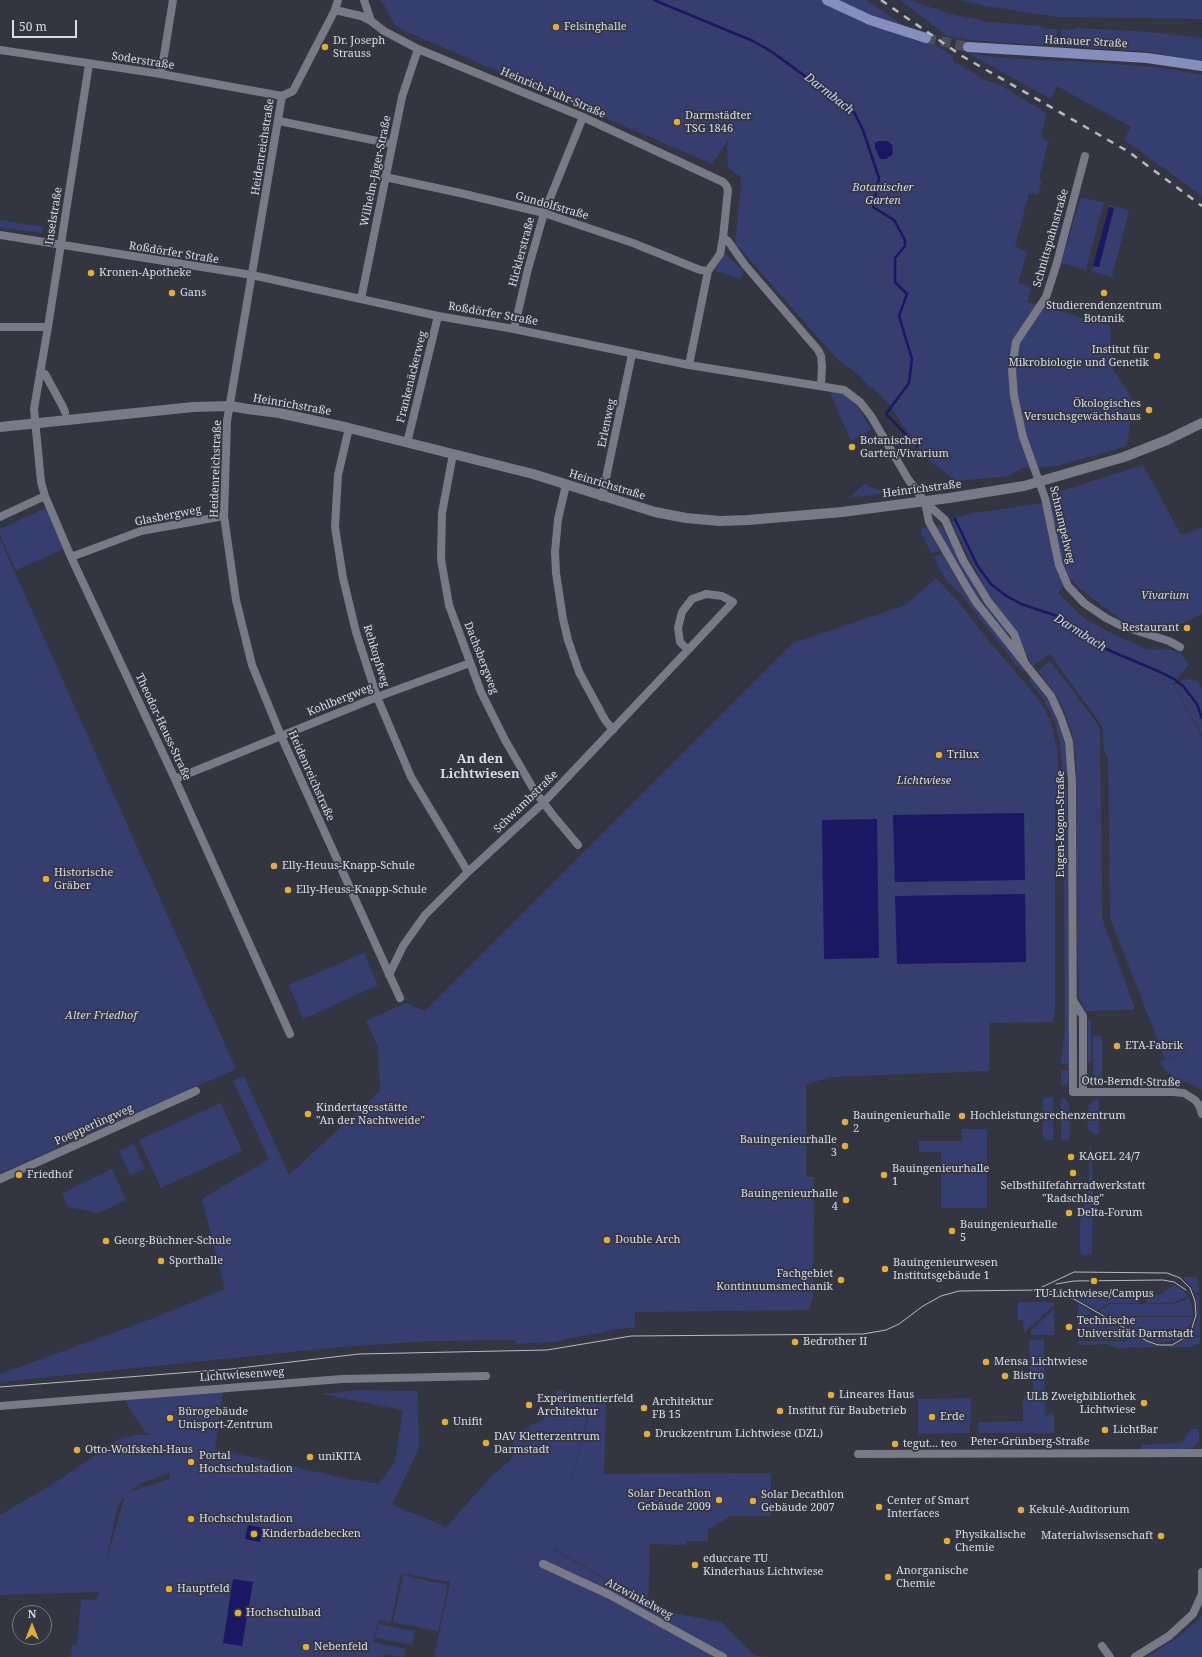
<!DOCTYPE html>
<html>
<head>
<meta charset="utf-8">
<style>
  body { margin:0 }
  #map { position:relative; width:1202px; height:1657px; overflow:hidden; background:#333640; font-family:"Noto Serif",serif }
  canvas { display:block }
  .north { position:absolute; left:12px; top:1605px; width:40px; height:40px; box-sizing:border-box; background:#333640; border:1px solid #767881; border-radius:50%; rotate:0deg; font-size:11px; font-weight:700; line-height:16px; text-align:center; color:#dadce3 }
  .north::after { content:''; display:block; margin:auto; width:14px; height:18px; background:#e1af34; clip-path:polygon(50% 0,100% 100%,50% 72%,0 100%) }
  .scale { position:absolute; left:12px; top:20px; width:65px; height:18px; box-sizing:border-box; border:2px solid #dadce3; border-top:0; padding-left:5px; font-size:12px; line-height:14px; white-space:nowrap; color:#dadce3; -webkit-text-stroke:3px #333640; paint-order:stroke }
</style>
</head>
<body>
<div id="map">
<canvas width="1202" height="1657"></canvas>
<div class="north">N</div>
<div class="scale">50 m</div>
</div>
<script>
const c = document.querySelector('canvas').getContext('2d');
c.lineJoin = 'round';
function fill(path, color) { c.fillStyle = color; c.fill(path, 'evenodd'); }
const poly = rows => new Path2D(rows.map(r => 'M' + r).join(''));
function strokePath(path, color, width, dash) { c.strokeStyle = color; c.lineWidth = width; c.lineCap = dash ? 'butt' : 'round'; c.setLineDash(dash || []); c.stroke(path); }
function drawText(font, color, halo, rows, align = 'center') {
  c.font = font + ' "Noto Serif",serif'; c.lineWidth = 3.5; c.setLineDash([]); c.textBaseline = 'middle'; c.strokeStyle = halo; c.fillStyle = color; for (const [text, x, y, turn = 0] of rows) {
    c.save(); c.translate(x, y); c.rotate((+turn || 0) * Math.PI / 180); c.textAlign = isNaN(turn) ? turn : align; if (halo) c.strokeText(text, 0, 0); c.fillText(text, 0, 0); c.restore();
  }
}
fill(poly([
  [379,0,866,0,918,35,953,56,953,61,989,82,997,83,1046,113,1041,138,1049,142,1047,145,1039,179,1042,180,1038,195,1029,193,1015,246,1027,252,1018,283,1031,287,1027,302,1110,326,1112,368,1133,400,1127,446,1057,466,1022,468,1009,476,956,481,929,460,912,439,889,404,872,387,870,388,859,375,837,359,735,243,741,186,740,176,728,168,727,147,729,139,712,164,396,27,383,3],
  [900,0,909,0,950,14,988,22,1041,26,1046,29,1057,29,1056,46,969,40,947,36],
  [959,0,1202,0,1202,19,1057,17,986,6],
  [1077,28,1150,32,1202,38,1202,61,1142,51,1060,46,1061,29,1072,30],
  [968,53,1001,58,1105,63,1163,68,1202,75,1202,196,1133,146,1124,140,1131,127,1057,86,1051,99],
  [1081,197,1104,203,1086,270,1061,263],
  [1110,205,1129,210,1112,277,1092,272,1093,266,1099,267,1114,208,1109,207],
  [0,220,43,227,42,233,0,227],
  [724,252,744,272,740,278,715,271],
  [829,390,838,392,855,402,871,429,851,441],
  [1143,465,1181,535,1202,528,1202,614,1165,632,1134,624,1122,620,1079,588,1070,578,1058,593,1082,617,1109,632,1147,649,1161,650,1165,649,1181,653,1189,665,1173,684,1202,737,1202,1091,1196,1086,1174,1078,1166,1071,1160,1062,1194,1049,1165,1059,1110,918,1108,757,1104,751,1103,730,1100,723,1050,654,1033,666,1026,653,1019,636,985,588,954,527,953,521,957,517,974,513,1045,503,1051,494],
  [864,484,886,493,849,498],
  [46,508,64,549,16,570,0,535,0,529],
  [941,525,977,592,1009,633,1007,634,975,593,936,526],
  [927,527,940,551,931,553,921,533,921,529],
  [0,539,236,1069,0,1173],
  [942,554,962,589,977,610,1027,671,1025,672,1021,671,961,594,949,583,941,572,934,557],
  [936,578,958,601,988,640,1038,698,1049,718,1053,730,1057,750,1059,784,1055,799,1055,1011,1053,1022,989,1023,989,1071,829,1077,806,1085,806,1177,814,1177,813,1296,809,1310,635,1312,635,1327,618,1329,552,1342,516,1344,516,1340,430,1341,340,1347,0,1382,0,1374,151,1319,225,1289,202,1199,269,1159,233,1081,244,1076,289,1175,380,1091,378,1047,366,1021,406,1003,425,1011,793,643,906,605],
  [1050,661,1096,722,1100,729,1102,918,1134,1006,1134,1010,1086,1011,1079,999,1077,938,1076,758,1071,730,1064,710,1053,691,1038,671],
  [1031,677,1051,705,1057,721,1064,741,1067,757,1067,773,1063,778,1060,742,1055,722,1044,700,1029,680],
  [1185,679,1198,681,1202,689,1202,735,1174,685],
  [1063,786,1067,790,1069,1064,1061,1064,1065,1029],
  [364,953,378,985,303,1019,289,985],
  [1088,1020,1091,1020,1091,1061,1090,1064,1088,1061],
  [1093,1035,1102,1036,1102,1081,1095,1078,1093,1073],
  [1069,1070,1068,1082,1066,1085,1061,1086,1061,1071],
  [1045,1097,1053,1097,1053,1140,1046,1140,1043,1138,1043,1101],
  [1061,1098,1066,1099,1069,1104,1070,1137,1067,1140,1061,1140],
  [1099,1098,1099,1135,1093,1133,1088,1128,1087,1117,1089,1104],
  [221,1103,242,1151,161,1188,139,1140],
  [962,1129,987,1129,987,1208,941,1208,941,1152,919,1152,919,1141,962,1141],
  [134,1144,145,1169,130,1175,119,1151],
  [1091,1146,1093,1183,1092,1254,1082,1255,1082,1253,1080,1253,1080,1223,1089,1188,1089,1147],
  [112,1169,126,1200,99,1213,68,1207,62,1193],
  [1187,1277,1197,1277,1199,1293,1195,1293,1190,1285,1183,1278],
  [1174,1285,1181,1289,1188,1296,1175,1302,1147,1303,1147,1296,1161,1294],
  [1196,1295,1199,1295,1200,1336,1191,1334,1197,1321,1198,1315],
  [1078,1296,1139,1296,1139,1303,1109,1303,1097,1310,1078,1299],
  [1189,1298,1192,1306,1193,1316,1131,1316,1118,1322,1099,1311,1110,1304,1172,1304,1180,1302],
  [1018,1302,1045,1302,1054,1303,1054,1305,1026,1331,1024,1332,1023,1320,1018,1320],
  [1078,1304,1093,1313,1089,1315,1078,1315],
  [1054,1309,1054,1335,1031,1335,1031,1331],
  [1095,1314,1114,1325,1107,1327,1078,1327,1078,1317,1090,1317],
  [1131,1317,1193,1317,1187,1331,1180,1329,1149,1329,1138,1333,1120,1323],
  [1115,1325,1132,1335,1122,1340,1078,1339,1078,1329,1107,1328],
  [1147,1331,1181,1331,1186,1333,1174,1341,1162,1343,1152,1341,1139,1334],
  [1190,1335,1200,1337,1200,1344,1188,1347,1168,1347,1180,1343],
  [1134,1336,1157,1347,1116,1348,1107,1344,1078,1345,1078,1341,1124,1341],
  [1044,1339,1045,1416,1054,1412,1054,1433,980,1433,978,1430,978,1422,1023,1421,1023,1402,1025,1396,1034,1388,1030,1375,1029,1340],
  [557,1389,591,1402,554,1550,662,1611,721,1622,754,1655,765,1657,434,1657,450,1582,401,1573,391,1622,378,1620,373,1642,406,1649,403,1657,384,1654,383,1657,71,1657,72,1645,77,1645,81,1599,97,1600,99,1592,0,1595,0,1515,56,1482,121,1438,135,1435,156,1434,146,1433,123,1398,223,1391,215,1449,348,1479,379,1484,395,1462,403,1410,321,1394,358,1390,418,1391,419,1448,392,1505,446,1527,492,1476,511,1460,515,1433,543,1420],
  [170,1473,169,1479,129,1492,140,1483],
  [123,1498,124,1498,106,1563,117,1508],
  [969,1398,971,1400,970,1433,918,1434,918,1399],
  [592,1402,606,1403,604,1474,771,1473,771,1516,730,1516,708,1530,708,1541,686,1541,686,1545,650,1544,648,1602,554,1549],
  [1191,1429,1199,1429,1199,1440,1194,1447,1189,1449,1141,1449,1141,1445,1182,1443],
  [403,1575,448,1585,438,1631,393,1622],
  [1202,1615,1202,1657,1146,1657,1175,1639,1197,1621],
  [378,1624,415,1631,412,1645,375,1638]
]), '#363e6f');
fill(poly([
  [878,141,888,141,892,145,893,152,892,155,886,159,880,159,875,148,875,143],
  [1109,207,1114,208,1099,267,1093,266],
  [1024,813,1025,880,895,882,893,815],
  [877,819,879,958,824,959,822,820],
  [1025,894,1026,962,897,964,895,896],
  [248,1525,263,1528,260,1542,245,1539],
  [233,1579,253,1582,242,1646,223,1643]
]), '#1a1763');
strokePath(poly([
  [654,0,753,41,772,52,824,90,834,102,854,112,863,130,879,178,873,207,894,220,905,240,905,246,895,258,895,282,907,294,899,316,912,359,909,383,886,414,917,446],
  [955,519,977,565,991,584,1005,595,1021,604,1060,617,1099,646,1160,672,1174,679,1183,686,1197,704,1202,718]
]), '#1a1763', 2.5);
strokePath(poly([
  [926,38,968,47]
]), '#4c4f58', 10, [10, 5]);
strokePath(poly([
  [338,0,335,10,293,91,282,96,227,421,224,516,236,600,252,665,281,736,400,998],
  [364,0,371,21],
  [335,10,361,16,371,21,384,31,418,49,583,117,723,182,726,185,728,190,723,238,720,254,708,271,689,365],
  [0,50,161,74,282,96],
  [89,64,48,327,34,409,41,482,45,496,71,557,175,779,290,1034],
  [161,74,173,0],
  [279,121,392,144],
  [1085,156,1056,266,1046,297,1016,342,1012,370,1014,396,1023,437,1045,498,1059,565,1068,586,1084,603,1106,618,1122,626,1169,641,1180,647],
  [385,177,460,193,544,213,633,243,700,270,708,271],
  [0,235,252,275,438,316,514,329,689,365,844,390,860,402,871,416,908,479,925,502,945,520,963,560,988,601,1014,634,1024,661],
  [723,238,728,241,745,265,818,350,821,356,822,366,821,386],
  [361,299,402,97,418,49],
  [0,327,48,327],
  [514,329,528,269,544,213,583,117],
  [40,372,45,374,63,407,65,412],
  [349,428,338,475,335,527,343,578,356,632,377,697,411,777,468,872],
  [407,443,438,316],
  [453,454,442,513,441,559,449,605,481,692,505,740,534,790,552,814,578,845],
  [566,485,558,519,555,552,556,573,563,619,568,640,579,672,605,720,613,730],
  [602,497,632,354],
  [925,502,929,522,966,586,976,602,1051,696,1061,718,1069,742,1072,782,1073,1092,1173,1092,1184,1093,1195,1100,1199,1105,1202,1114],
  [0,517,45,496],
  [71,557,141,531,224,516],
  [706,594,722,596,733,602,688,650,680,642,678,628,682,612,692,599,706,594],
  [175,779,377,697,470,663],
  [389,975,403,946,425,915,468,872,543,803,688,650],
  [1073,1000,1083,1016,1083,1092],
  [0,1179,196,1091],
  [0,1406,342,1379,486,1376],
  [858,1454,1202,1453],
  [543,1564,610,1595,723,1657],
  [1102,1646,1110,1657],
  [1135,1657,1169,1636,1193,1614,1202,1594,1202,1572]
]), '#787b87', 8);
strokePath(poly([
  [0,427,193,407,230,406,248,409,279,413,349,428,533,474,655,512,686,518,720,521,748,520,842,512,949,498,1024,486,1124,457,1167,440,1202,423]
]), '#787b87', 10);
strokePath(poly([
  [827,0,870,20,926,38],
  [968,47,1147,58,1202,66]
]), '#858ebd', 10);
strokePath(poly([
  [1056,1284,1074,1281,1163,1280,1174,1282,1186,1290],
  [0,1387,231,1369,359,1354,547,1350,631,1336,863,1334,886,1330,899,1324,923,1306,941,1296,959,1291,1038,1290,1054,1292,1074,1299,1147,1341,1158,1345,1172,1345,1184,1338,1191,1331,1196,1315,1195,1301,1190,1288,1180,1278,1167,1273,1074,1272,1040,1288]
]), '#b8bac2', 1);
strokePath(poly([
  [881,0,962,56,1129,152,1202,206]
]), '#b8bac2', 2.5, [7, 7]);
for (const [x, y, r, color] of [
  [556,27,4,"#e1af34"],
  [325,47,4,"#e1af34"],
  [677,122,4,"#e1af34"],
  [91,273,4,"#e1af34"],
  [172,293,4,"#e1af34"],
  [1104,293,4,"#e1af34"],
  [1157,356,4,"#e1af34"],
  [1149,410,4,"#e1af34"],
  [852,447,4,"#e1af34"],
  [1187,628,4,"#e1af34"],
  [939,755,4,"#e1af34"],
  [274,866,4,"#e1af34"],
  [46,879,4,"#e1af34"],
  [288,890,4,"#e1af34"],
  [1117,1046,4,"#e1af34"],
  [308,1114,4,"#e1af34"],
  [962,1116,4,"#e1af34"],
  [845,1122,4,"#e1af34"],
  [845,1146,4,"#e1af34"],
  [1071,1157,4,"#e1af34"],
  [1073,1173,4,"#e1af34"],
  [19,1175,4,"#e1af34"],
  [884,1175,4,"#e1af34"],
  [846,1200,4,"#e1af34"],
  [1069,1213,4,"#e1af34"],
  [952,1231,4,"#e1af34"],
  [607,1240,4,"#e1af34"],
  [106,1241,4,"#e1af34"],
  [161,1261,4,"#e1af34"],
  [885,1269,4,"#e1af34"],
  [841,1280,4,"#e1af34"],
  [1094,1281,4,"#e1af34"],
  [1069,1327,4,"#e1af34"],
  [795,1342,4,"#e1af34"],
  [986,1362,4,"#e1af34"],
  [1005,1376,4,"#e1af34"],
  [831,1395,4,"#e1af34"],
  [1144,1403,4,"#e1af34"],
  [529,1405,4,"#e1af34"],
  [644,1408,4,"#e1af34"],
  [780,1411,4,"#e1af34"],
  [932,1417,4,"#e1af34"],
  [170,1418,4,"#e1af34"],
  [445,1422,4,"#e1af34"],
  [1105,1430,4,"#e1af34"],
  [647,1434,4,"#e1af34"],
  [486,1443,4,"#e1af34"],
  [895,1444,4,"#e1af34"],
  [77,1450,4,"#e1af34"],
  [310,1457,4,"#e1af34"],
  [191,1462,4,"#e1af34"],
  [719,1500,4,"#e1af34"],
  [753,1501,4,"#e1af34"],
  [879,1507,4,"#e1af34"],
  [1021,1510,4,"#e1af34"],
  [191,1519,4,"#e1af34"],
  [254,1534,4,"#e1af34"],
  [1161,1536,4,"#e1af34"],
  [947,1541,4,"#e1af34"],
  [695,1565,4,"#e1af34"],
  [888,1577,4,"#e1af34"],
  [169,1589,4,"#e1af34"],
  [238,1613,4,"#e1af34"],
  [306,1647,4,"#e1af34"]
]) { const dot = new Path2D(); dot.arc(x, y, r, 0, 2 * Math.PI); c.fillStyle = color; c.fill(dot); strokePath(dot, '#333640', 1.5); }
drawText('11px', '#dadce3', '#333640', [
  ["Felsinghalle",564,27],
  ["Dr. Joseph",333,41],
  ["Strauss",333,54],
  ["Darmstädter",685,116],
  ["TSG 1846",685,129],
  ["Kronen-Apotheke",99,273],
  ["Gans",180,293],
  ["Studierendenzentrum",1104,306,"center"],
  ["Botanik",1104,319,"center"],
  ["Institut für",1149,350,"right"],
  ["Mikrobiologie und Genetik",1149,363,"right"],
  ["Ökologisches",1141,404,"right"],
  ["Versuchsgewächshaus",1141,417,"right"],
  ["Botanischer",860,441],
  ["Garten/Vivarium",860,454],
  ["Restaurant",1179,628,"right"],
  ["Trilux",947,755],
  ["Elly-Heuus-Knapp-Schule",282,866],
  ["Historische",54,873],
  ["Gräber",54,886],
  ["Elly-Heuss-Knapp-Schule",296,890],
  ["ETA-Fabrik",1125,1046],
  ["Kindertagesstätte",316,1108],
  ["\"An der Nachtweide\"",316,1121],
  ["Bauingenieurhalle",853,1116],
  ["2",853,1129],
  ["Hochleistungsrechenzentrum",970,1116],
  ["Bauingenieurhalle",837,1140,"right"],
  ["3",837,1153,"right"],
  ["KAGEL 24/7",1079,1157],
  ["Bauingenieurhalle",892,1169],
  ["1",892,1182],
  ["Friedhof",27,1175],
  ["Selbsthilfefahrradwerkstatt",1073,1186,"center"],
  ["\"Radschlag\"",1073,1199,"center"],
  ["Bauingenieurhalle",838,1194,"right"],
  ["4",838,1207,"right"],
  ["Delta-Forum",1077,1213],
  ["Bauingenieurhalle",960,1225],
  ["5",960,1238],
  ["Double Arch",615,1240],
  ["Georg-Büchner-Schule",114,1241],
  ["Sporthalle",169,1261],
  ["Bauingenieurwesen",893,1263],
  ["Institutsgebäude 1",893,1276],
  ["Fachgebiet",833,1274,"right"],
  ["Kontinuumsmechanik",833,1287,"right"],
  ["TU-Lichtwiese/Campus",1094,1294,"center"],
  ["Technische",1077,1321],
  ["Universität Darmstadt",1077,1334],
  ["Bedrother II",803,1342],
  ["Mensa Lichtwiese",994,1362],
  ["Bistro",1013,1376],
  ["Lineares Haus",839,1395],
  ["ULB Zweigbibliothek",1136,1397,"right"],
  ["Lichtwiese",1136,1410,"right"],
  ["Experimentierfeld",537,1399],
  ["Architektur",537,1412],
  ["Architektur",652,1402],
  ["FB 15",652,1415],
  ["Institut für Baubetrieb",788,1411],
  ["Bürogebäude",178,1412],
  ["Unisport-Zentrum",178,1425],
  ["Erde",940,1417],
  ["Unifit",453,1422],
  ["LichtBar",1113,1430],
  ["Druckzentrum Lichtwiese (DZL)",655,1434],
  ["DAV Kletterzentrum",494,1437],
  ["Darmstadt",494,1450],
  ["tegut... teo",903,1444],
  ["Otto-Wolfskehl-Haus",85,1450],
  ["Portal",199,1456],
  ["Hochschulstadion",199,1469],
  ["uniKITA",318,1457],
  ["Solar Decathlon",711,1494,"right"],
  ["Gebäude 2009",711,1507,"right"],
  ["Solar Decathlon",761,1495],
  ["Gebäude 2007",761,1508],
  ["Center of Smart",887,1501],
  ["Interfaces",887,1514],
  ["Kekulé-Auditorium",1029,1510],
  ["Hochschulstadion",199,1519],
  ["Kinderbadebecken",262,1534],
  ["Physikalische",955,1535],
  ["Chemie",955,1548],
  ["Materialwissenschaft",1153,1536,"right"],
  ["educcare TU",703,1559],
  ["Kinderhaus Lichtwiese",703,1572],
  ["Anorganische",896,1571],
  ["Chemie",896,1584],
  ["Hauptfeld",177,1589],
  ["Hochschulbad",246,1613],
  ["Nebenfeld",314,1647]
], 'left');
drawText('11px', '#dadce3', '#333640', [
  ["Hanauer Straße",1086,42,3],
  ["Soderstraße",143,61,9],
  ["Heinrich-Fuhr-Straße",553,93,23],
  ["Heidenreichstraße",263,147,-81],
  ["Wilhelm-Jäger-Straße",376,171,-78],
  ["Gundolfstraße",552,206,16],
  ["Inselstraße",54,216,-81],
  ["Schnittspahnstraße",1051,238,-74],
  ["Hicklerstraße",522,252,-75],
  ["Roßdörfer Straße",174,253,9],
  ["Roßdörfer Straße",493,314,10],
  ["Frankenäckerweg",412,377,-76],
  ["Heinrichstraße",292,405,10],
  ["Erlenweg",607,423,-78],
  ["Heidenreichstraße",216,469,-88],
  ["Heinrichstraße",607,485,17],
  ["Heinrichstraße",922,489,-7],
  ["Glasbergweg",168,516,-11],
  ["Schnampelweg",1062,525,77],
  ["Rehkopfweg",376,656,73],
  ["Dachsbergweg",481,658,69],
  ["Kohlbergweg",340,700,-22],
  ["Theodor-Heuss-Straße",163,727,65],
  ["Heidenreichstraße",311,776,66],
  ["Schwambstraße",526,802,-44],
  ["Eugen-Kogon-Straße",1061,824,-90],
  ["Otto-Berndt-Straße",1131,1082,1],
  ["Poepperlingweg",94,1125,-24],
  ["Lichtwiesenweg",242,1375,-4],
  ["Peter-Grünberg-Straße",1030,1442],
  ["Atzwinkelweg",639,1599,28]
]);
drawText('italic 11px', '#d1d7ee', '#333640', [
  ["Botanischer",883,188],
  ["Garten",883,201],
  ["Vivarium",1165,596],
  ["Lichtwiese",924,781],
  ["Alter Friedhof",101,1016]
]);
drawText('italic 12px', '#c5cffc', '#333640', [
  ["Darmbach",829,94,38],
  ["Darmbach",1080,633,32]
]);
drawText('bold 13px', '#dadce3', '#333640', [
  ["An den",480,759],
  ["Lichtwiesen",480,774]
]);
</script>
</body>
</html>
